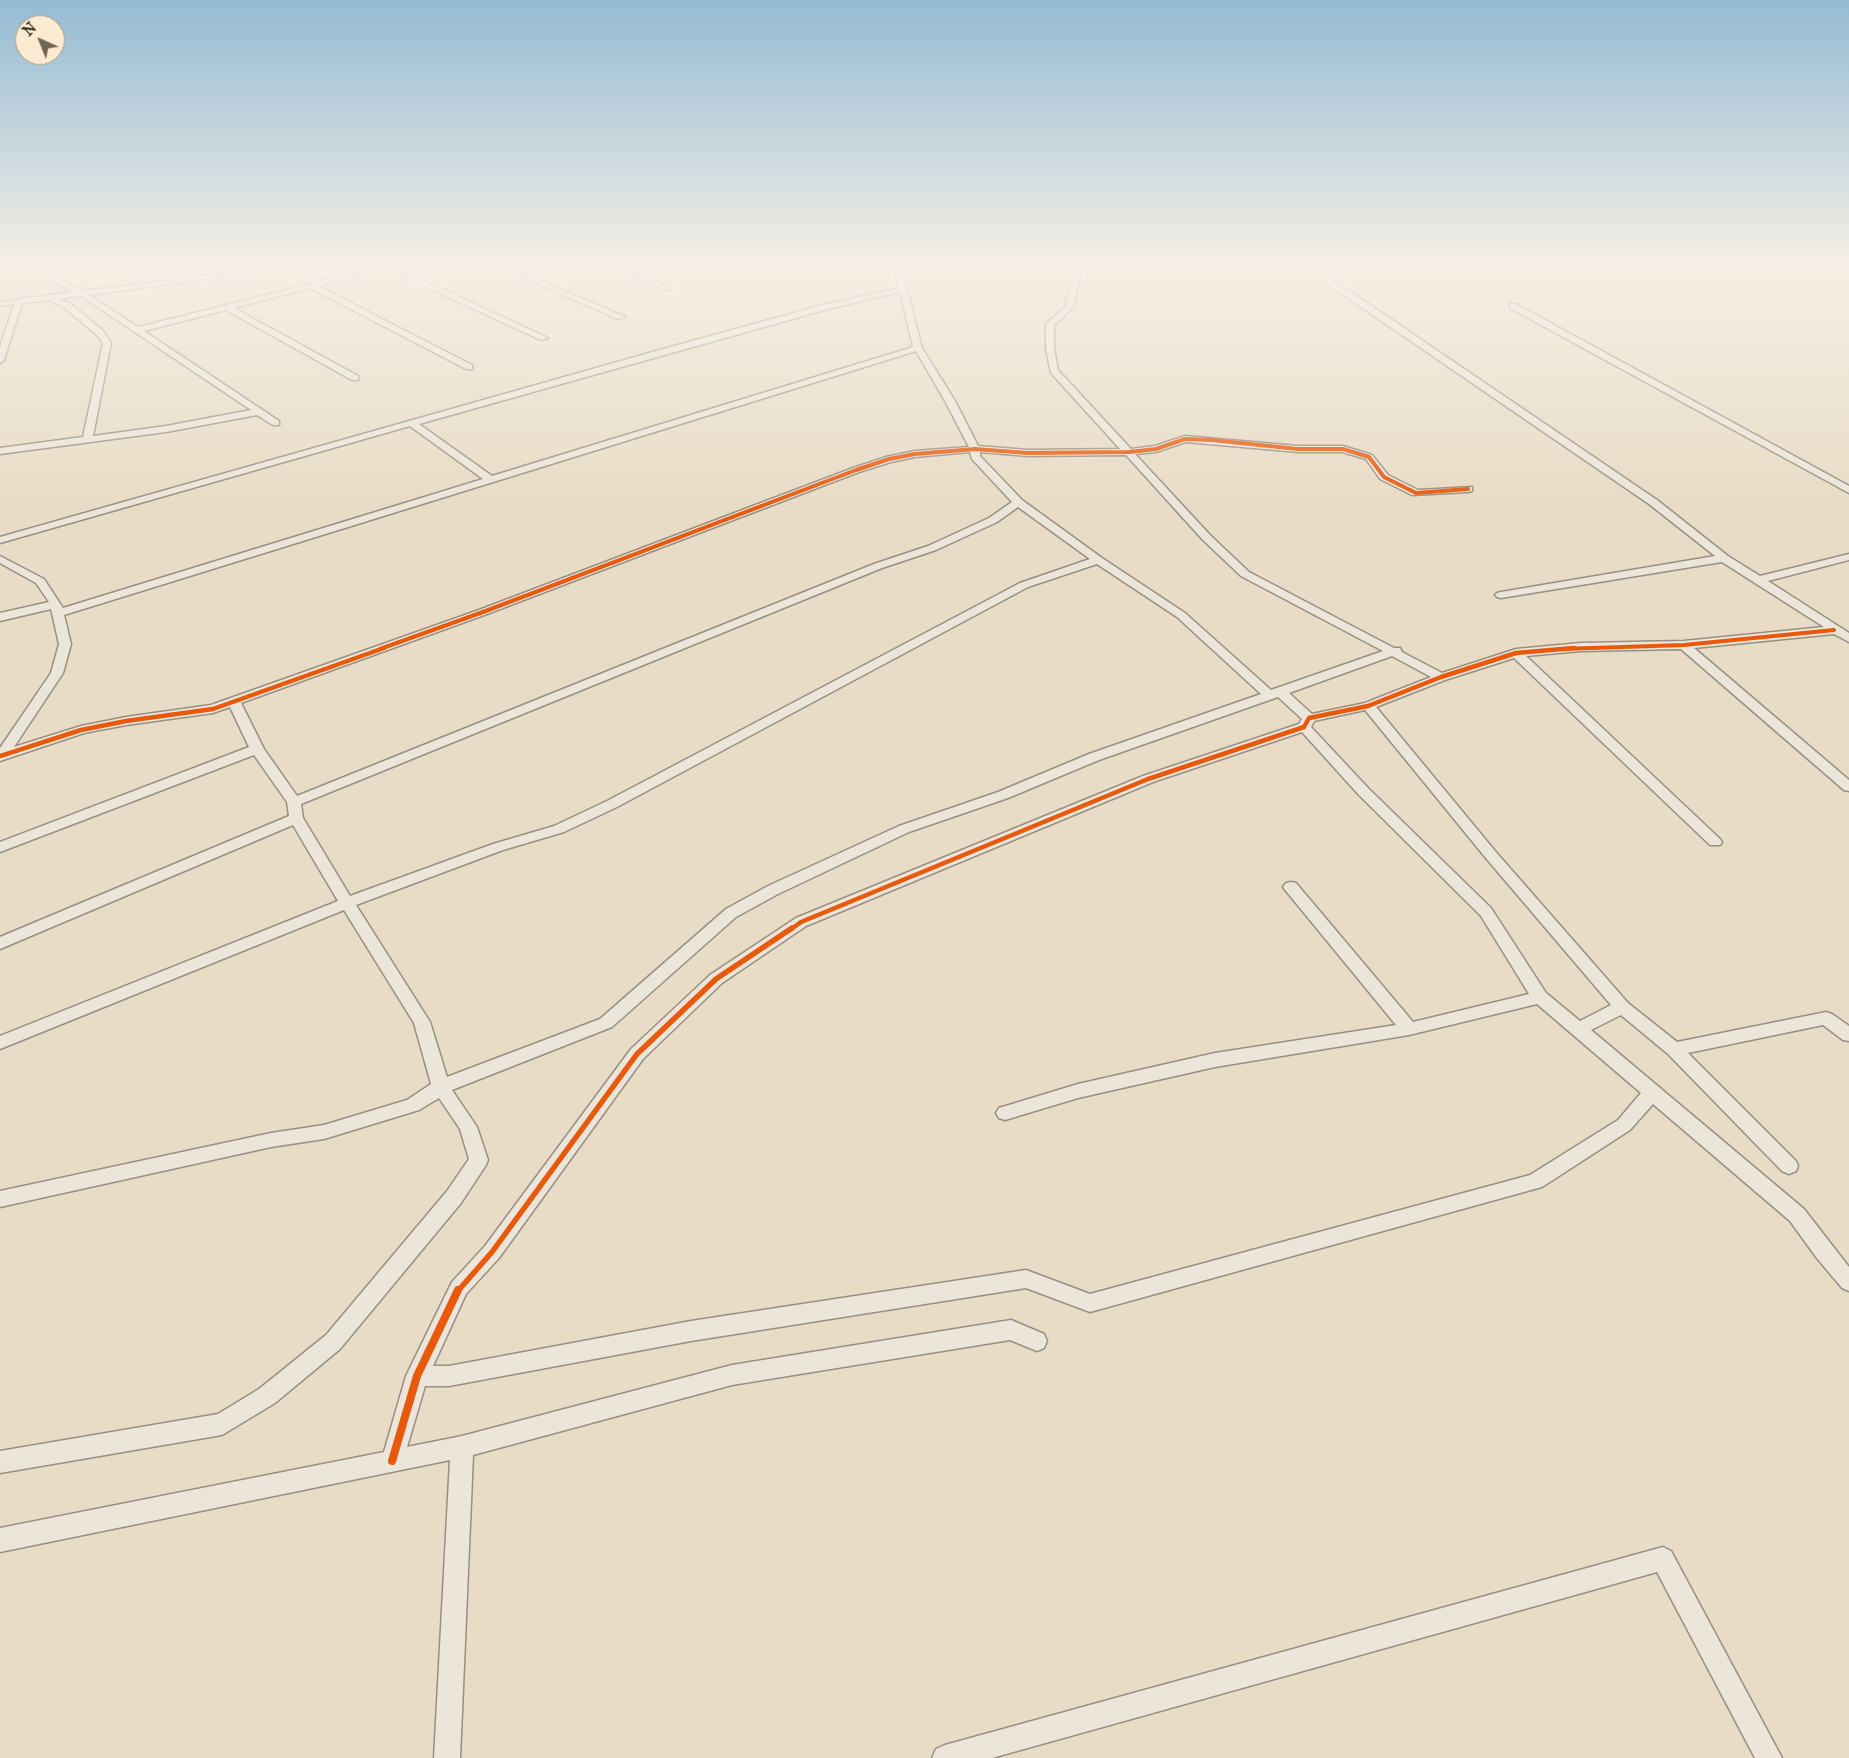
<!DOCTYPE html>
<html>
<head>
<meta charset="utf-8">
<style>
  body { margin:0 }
  #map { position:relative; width:1849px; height:1758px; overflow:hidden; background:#e9dcc6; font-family:"IM FELL Great Primer",serif }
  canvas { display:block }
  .north { position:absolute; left:15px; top:15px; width:50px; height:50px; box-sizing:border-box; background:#faead1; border:1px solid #a99a85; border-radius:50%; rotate:316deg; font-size:14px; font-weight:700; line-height:20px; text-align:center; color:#2f2314 }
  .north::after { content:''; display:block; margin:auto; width:18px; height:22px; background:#706452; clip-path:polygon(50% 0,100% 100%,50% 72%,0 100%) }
</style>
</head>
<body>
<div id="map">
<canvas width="1849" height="1758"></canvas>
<div class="north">N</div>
</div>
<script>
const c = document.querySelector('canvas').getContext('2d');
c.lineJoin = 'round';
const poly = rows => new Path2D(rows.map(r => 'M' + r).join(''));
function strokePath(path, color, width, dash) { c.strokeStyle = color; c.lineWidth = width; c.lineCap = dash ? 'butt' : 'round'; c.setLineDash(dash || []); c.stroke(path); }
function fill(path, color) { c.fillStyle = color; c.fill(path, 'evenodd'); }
const minor = poly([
  [28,262,37,262,80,291,171,280,146,262,155,262,179,279,288,262,306,262,302,264,178,283,89,295,138,327,382,266,385,263,409,262,395,267,548,338,541,340,387,269,318,286,472,365,472,369,466,369,310,288,234,308,358,376,358,380,352,380,226,310,144,331,279,421,279,425,273,425,257,415,166,432,0,454,0,448,83,437,103,343,97,335,65,308,49,300,22,303,4,360,0,363,0,347,14,304,0,306,0,302,71,292,28,262],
  [81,296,251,410,166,426,93,436,111,343,103,331,71,304,59,299,81,296],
  [488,262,498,262,625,317,618,319,488,262],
  [604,262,614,262,673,288,666,290,604,262],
  [892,262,900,262,922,348,955,401,978,446,1028,450,1120,449,1051,373,1046,349,1046,324,1065,307,1074,270,1082,262,1090,262,1081,272,1073,308,1054,325,1054,349,1058,370,1131,449,1155,446,1185,436,1298,446,1343,446,1372,455,1388,475,1418,490,1472,487,1472,491,1468,492,1412,495,1380,479,1366,459,1342,452,1298,452,1186,442,1156,452,1135,454,1210,535,1249,572,1394,648,1400,648,1402,652,1442,673,1516,649,1581,643,1684,641,1824,627,1722,562,1501,598,1497,597,1495,595,1497,593,1501,592,1715,556,1649,504,1320,279,1320,275,1326,275,1657,500,1728,556,1760,576,1849,554,1849,560,1768,581,1849,633,1849,642,1834,634,1694,648,1849,780,1849,791,1844,790,1681,649,1581,651,1526,656,1720,839,1722,842,1720,845,1710,845,1514,658,1445,680,1376,707,1495,851,1628,1003,1677,1042,1826,1012,1832,1014,1849,1026,1849,1041,1843,1040,1823,1025,1688,1053,1796,1161,1798,1166,1796,1171,1789,1174,1782,1171,1668,1054,1621,1015,1591,1030,1804,1209,1849,1267,1849,1291,1842,1288,1816,1257,1790,1221,1653,1104,1630,1130,1542,1187,1090,1312,1026,1288,691,1341,449,1386,425,1386,407,1447,462,1436,732,1365,1011,1320,1044,1334,1047,1341,1044,1348,1037,1351,1010,1340,732,1385,473,1455,460,1758,434,1758,450,1460,0,1552,0,1528,384,1452,406,1376,452,1282,485,1246,631,1049,710,975,796,918,1143,776,1299,724,1302,719,1278,697,1099,760,1008,798,909,832,778,894,736,917,612,1027,452,1090,477,1127,488,1160,486,1165,461,1203,340,1349,275,1403,222,1435,0,1473,0,1451,218,1414,259,1389,326,1335,447,1191,469,1159,460,1129,439,1098,419,1110,324,1139,271,1147,0,1207,0,1191,271,1133,324,1125,407,1100,431,1084,414,1023,344,910,0,1049,0,1036,338,901,293,825,0,949,0,937,289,816,287,802,254,755,0,852,0,842,249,747,230,707,213,713,126,725,84,733,0,761,0,748,51,673,59,644,51,609,0,621,0,613,49,602,36,583,0,563,0,556,44,579,63,608,483,479,410,426,0,543,0,537,656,351,823,305,899,288,892,262],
  [900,292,913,347,492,476,419,424,828,309,900,292],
  [916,351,945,401,969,447,915,451,886,457,853,468,479,610,211,705,126,717,81,726,14,747,63,673,71,644,64,615,916,351],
  [970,452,972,459,1012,502,989,518,928,546,874,564,297,796,264,749,241,703,487,614,859,472,891,462,915,457,970,452],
  [980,452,1028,456,1126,455,1202,539,1241,576,1383,651,1271,690,1185,613,1102,558,1022,500,980,456,980,452],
  [1018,507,1090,559,1020,583,607,801,554,826,493,844,350,896,303,818,301,804,882,568,936,550,997,522,1018,507],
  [1097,564,1177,617,1261,694,1089,754,998,792,899,826,768,886,726,909,600,1019,447,1077,430,1022,356,905,503,850,564,832,617,807,1028,587,1097,564],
  [1392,656,1431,677,1365,703,1312,714,1289,693,1392,656],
  [1365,710,1485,857,1611,1005,1580,1021,1546,993,1491,908,1368,788,1311,727,1314,721,1365,710],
  [1302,732,1358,794,1481,916,1529,994,1413,1022,1296,883,1291,882,1286,883,1283,887,1286,891,1396,1025,1215,1053,1078,1084,999,1108,996,1113,999,1118,1005,1120,1078,1098,1215,1067,1409,1035,1537,1004,1641,1093,1618,1120,1530,1175,1090,1294,1026,1270,691,1321,449,1366,433,1366,466,1294,499,1258,643,1059,722,983,806,926,1153,782,1302,732],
  [1510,304,1516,304,1849,486,1849,493,1510,308,1510,304],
  [1663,1547,1671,1551,1782,1758,1755,1758,1657,1572,992,1758,932,1758,936,1749,945,1745,1663,1547]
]);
strokePath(minor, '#988f81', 3);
fill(minor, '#ece5da');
strokePath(poly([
  [380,649,483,612,856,470,889,459,915,454,975,449,1028,453,1129,452,1156,449,1185,439,1212,440,1298,449,1343,449,1369,457,1384,477,1416,493,1468,489],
  [1561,649,1684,645,1834,630]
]), '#e8590c', 4);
strokePath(poly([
  [0,756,81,730,126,721,213,709,384,648],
  [790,930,801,922,1148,779,1304,727,1309,718,1368,706,1441,677,1516,653,1574,648]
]), '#e8590c', 4.5);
strokePath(poly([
  [457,1292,492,1252,637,1054,716,979,792,928]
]), '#e8590c', 5.5);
strokePath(poly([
  [392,1461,417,1376,458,1290]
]), '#e8590c', 8);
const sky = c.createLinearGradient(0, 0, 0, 508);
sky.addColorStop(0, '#93bbd4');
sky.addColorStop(0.52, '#f5efe5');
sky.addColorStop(1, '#f5efe500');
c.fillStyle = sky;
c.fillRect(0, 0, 1849, 508);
</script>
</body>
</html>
